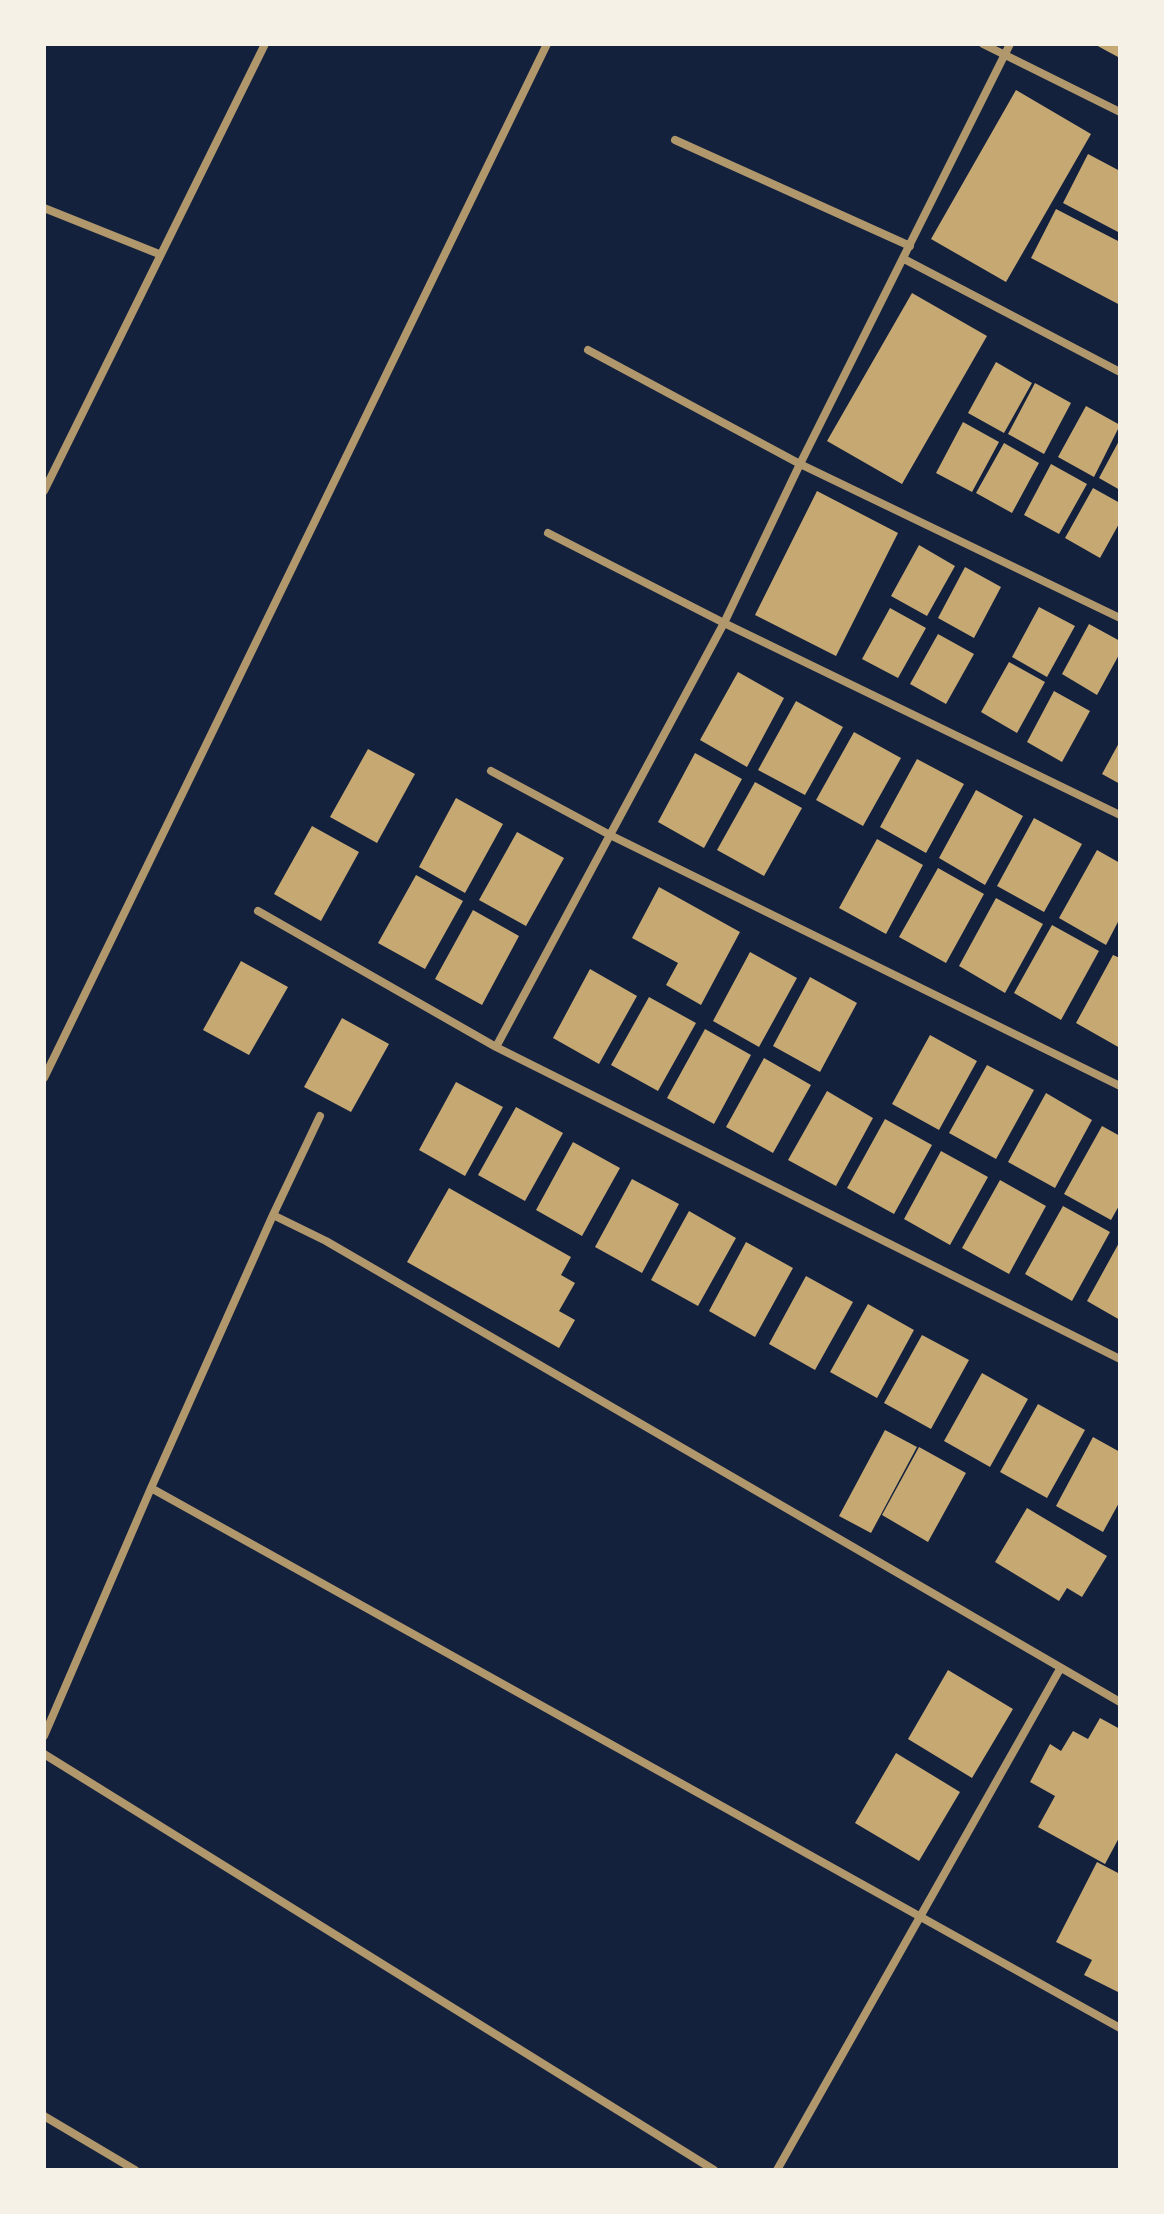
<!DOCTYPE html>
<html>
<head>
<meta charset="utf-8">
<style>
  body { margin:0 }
  #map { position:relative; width:1164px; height:2214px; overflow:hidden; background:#14213d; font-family:Karla,sans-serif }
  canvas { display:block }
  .frame { position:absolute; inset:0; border:46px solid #f6f1e7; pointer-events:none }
</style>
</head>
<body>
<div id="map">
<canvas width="1164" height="2214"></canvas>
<div class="frame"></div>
</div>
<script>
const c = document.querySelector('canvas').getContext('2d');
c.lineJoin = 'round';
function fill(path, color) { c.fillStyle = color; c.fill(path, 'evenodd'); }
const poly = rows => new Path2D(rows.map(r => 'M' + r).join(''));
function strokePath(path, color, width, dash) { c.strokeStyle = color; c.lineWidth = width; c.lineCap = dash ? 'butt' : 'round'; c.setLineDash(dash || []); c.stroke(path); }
fill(poly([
  [1094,44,1120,44,1120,53,1118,57],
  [1016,90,1091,134,1006,282,931,239],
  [1088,154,1120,171,1120,233,1063,203],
  [1056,209,1120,242,1120,305,1031,258],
  [912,293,987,336,902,484,827,441],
  [996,362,1032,383,1004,433,968,413],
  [1035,383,1071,403,1044,454,1008,434],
  [1086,406,1120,425,1094,477,1058,457],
  [963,422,999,442,972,492,936,473],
  [1120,439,1120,490,1099,478],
  [1004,443,1039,463,1012,513,976,493],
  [1051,464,1087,484,1059,534,1024,515],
  [1093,488,1120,503,1120,522,1100,558,1065,538],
  [817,491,898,533,836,656,755,615],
  [919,545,955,566,927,616,891,596],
  [965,567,1001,587,974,638,938,618],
  [1039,607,1075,626,1047,677,1012,657],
  [890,608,926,628,898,678,862,659],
  [1089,624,1120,641,1120,653,1097,695,1062,674],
  [938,634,974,654,946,704,910,684],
  [1009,662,1045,682,1017,733,981,712],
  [738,672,784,698,747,767,700,740],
  [1054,691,1090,711,1062,762,1027,742],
  [796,701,843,727,805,795,758,770],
  [854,732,901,758,863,826,816,800],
  [1120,741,1120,784,1102,774],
  [368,749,415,774,377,843,330,817],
  [695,753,742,779,704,848,658,822],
  [917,759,964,784,926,853,880,827],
  [755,782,802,808,764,876,717,850],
  [976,790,1023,816,985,885,939,858],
  [456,798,503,824,465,893,419,867],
  [1034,818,1082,844,1044,912,997,886],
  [312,826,359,852,321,921,274,894],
  [517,832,564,858,526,926,479,900],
  [877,839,923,865,886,934,839,908],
  [1097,850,1120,863,1120,918,1106,945,1059,918],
  [938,868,984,894,946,963,899,937],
  [416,875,463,901,425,969,378,943],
  [659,887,740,932,701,1005,666,985,678,963,632,938],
  [996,898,1043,924,1005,993,959,966],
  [473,910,519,936,482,1005,435,979],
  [1052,925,1099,951,1061,1020,1014,993],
  [750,952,797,978,759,1047,713,1021],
  [1113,955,1120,958,1120,1048,1076,1023],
  [241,961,288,987,249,1055,203,1030],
  [590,969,637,996,599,1064,553,1038],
  [810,977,857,1003,820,1072,773,1046],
  [649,997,696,1023,658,1091,611,1065],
  [342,1018,389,1044,351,1112,304,1087],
  [705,1029,751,1055,714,1124,667,1098],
  [930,1035,977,1061,939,1130,892,1104],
  [764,1058,811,1085,773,1153,726,1127],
  [987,1065,1034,1090,996,1159,949,1133],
  [456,1082,503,1107,465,1176,419,1150],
  [827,1091,873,1118,836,1186,788,1160],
  [1046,1093,1092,1120,1055,1188,1008,1162],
  [516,1107,563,1133,525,1201,478,1175],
  [885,1119,932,1145,894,1214,847,1188],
  [1102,1126,1120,1136,1120,1204,1111,1220,1064,1194],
  [573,1142,620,1168,582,1236,536,1210],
  [941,1151,988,1177,950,1245,904,1219],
  [632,1179,679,1204,642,1273,595,1247],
  [1000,1180,1046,1206,1009,1274,962,1248],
  [449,1188,571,1257,561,1275,575,1283,559,1311,575,1320,559,1348,407,1262],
  [1063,1206,1110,1232,1072,1301,1025,1274],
  [689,1211,736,1238,698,1306,651,1280],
  [1120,1241,1120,1320,1087,1301],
  [746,1242,793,1268,755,1337,709,1311],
  [806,1276,853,1302,815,1370,769,1344],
  [868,1304,914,1330,877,1398,830,1372],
  [922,1335,969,1360,931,1429,884,1403],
  [982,1373,1028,1399,990,1467,944,1441],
  [1038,1404,1085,1430,1047,1498,1000,1472],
  [885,1430,917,1447,871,1533,839,1516],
  [1093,1437,1120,1452,1120,1501,1103,1532,1056,1506],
  [919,1447,966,1473,928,1542,882,1515],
  [1027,1508,1107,1556,1082,1597,1067,1588,1059,1601,995,1562],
  [948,1670,1013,1709,972,1778,908,1739],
  [1100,1718,1120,1729,1120,1836,1105,1864,1038,1827,1055,1796,1030,1782,1050,1744,1061,1751,1073,1731,1088,1739],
  [896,1753,960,1792,919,1861,855,1823],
  [1097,1862,1120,1874,1120,1993,1084,1975,1092,1960,1056,1942]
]), '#c6a872');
strokePath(poly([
  [983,44,1120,112],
  [675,140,910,246],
  [44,208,159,254],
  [904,259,1120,372],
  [588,350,800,464,1120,618],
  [44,491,265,44],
  [548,533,724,623,1120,815],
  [491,771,610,835,1120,1086],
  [258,911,496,1047,1120,1359],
  [496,1047,724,623,800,464,1010,44],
  [44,1078,547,44],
  [273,1215,326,1241,1120,1702],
  [151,1488,1120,2028],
  [44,1736,151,1488,273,1215,320,1116],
  [44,1754,714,2170],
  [44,2116,135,2170],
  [777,2170,1060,1669]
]), '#b1986c', 8);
</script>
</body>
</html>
